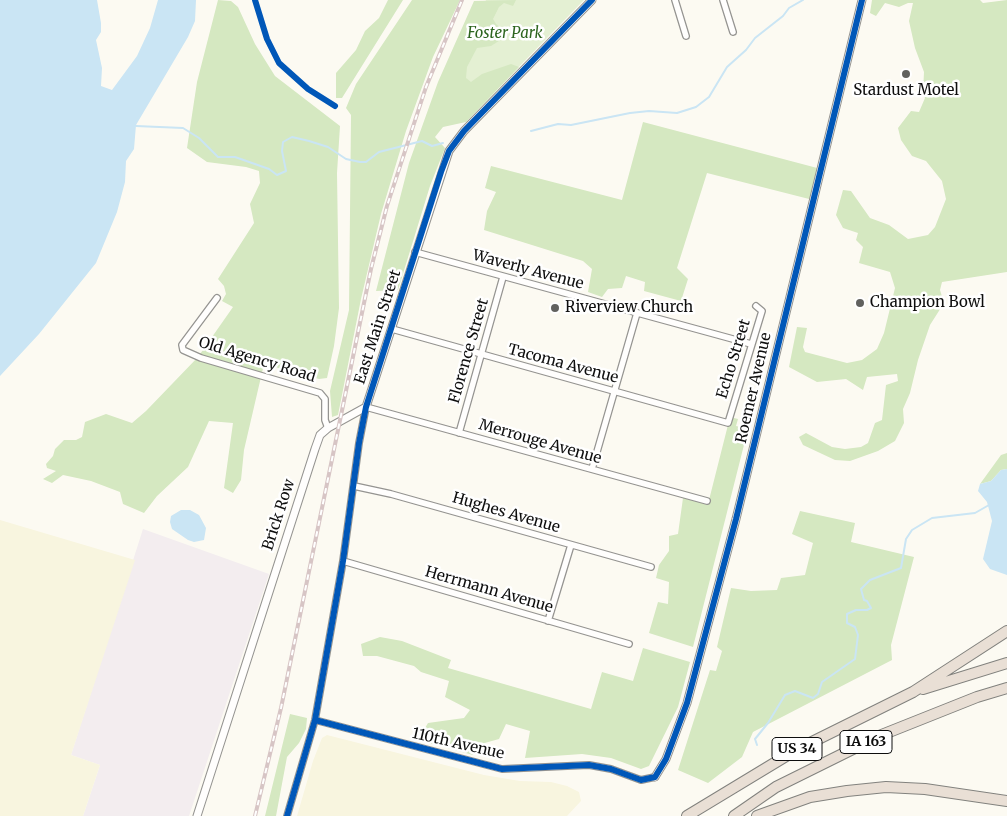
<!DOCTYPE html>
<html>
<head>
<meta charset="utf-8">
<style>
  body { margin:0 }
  canvas { display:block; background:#fcfaf2 }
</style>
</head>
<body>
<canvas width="1007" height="816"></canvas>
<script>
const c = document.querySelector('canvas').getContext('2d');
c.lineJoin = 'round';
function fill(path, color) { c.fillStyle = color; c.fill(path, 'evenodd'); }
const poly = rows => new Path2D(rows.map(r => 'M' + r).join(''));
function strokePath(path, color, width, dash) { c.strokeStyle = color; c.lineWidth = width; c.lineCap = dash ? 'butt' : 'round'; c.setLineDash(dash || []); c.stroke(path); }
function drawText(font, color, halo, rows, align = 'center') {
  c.font = font + ' Merriweather,serif'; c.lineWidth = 5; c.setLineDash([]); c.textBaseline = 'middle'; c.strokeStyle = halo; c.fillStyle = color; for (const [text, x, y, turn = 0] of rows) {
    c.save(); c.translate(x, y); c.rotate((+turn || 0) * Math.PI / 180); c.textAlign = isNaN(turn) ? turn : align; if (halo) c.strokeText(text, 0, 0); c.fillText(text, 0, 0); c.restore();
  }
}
fill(poly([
  [143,529,269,574,189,816,83,816,100,765,71,755]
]), '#f3edef');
fill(poly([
  [0,520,135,560,71,755,100,765,83,816,0,816],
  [327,735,484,775,520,781,551,782,567,786,579,792,581,801,567,816,297,816,313,761,322,738]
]), '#f8f5df');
fill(poly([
  [486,0,584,0,471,116,441,102]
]), '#e4f0d3');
fill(poly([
  [218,0,231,1,238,7,255,44,275,76,340,126,337,173,339,308,334,346,327,378,319,379,264,364,244,450,241,480,233,493,224,488,233,423,209,421,188,467,157,496,144,513,123,504,120,492,91,481,63,475,52,483,43,479,56,471,47,468,46,464,53,456,55,449,64,440,76,440,82,437,85,422,106,414,132,423,146,411,198,357,233,307,222,301,226,294,224,286,218,279,254,223,250,204,260,183,259,171,246,167,207,162,187,148,197,82],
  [388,0,403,0,342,98,336,98,336,73,356,50,365,31,379,18],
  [412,0,460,0,433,57,406,131,381,214,361,299,338,415,332,417,330,391,349,310,351,115,346,108,356,84],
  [516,0,513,6,504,3,499,7,493,19,496,24,505,32,502,39,491,46,477,48,467,67,466,78,471,82,482,74,511,64,519,67,466,122,443,127,435,137,445,148,430,186,398,290,376,291,409,163,438,82,474,1],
  [872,0,980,0,983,3,1007,0,1007,272,942,282,940,290,944,303,930,325,918,360,910,393,903,409,904,423,895,441,878,451,850,461,835,460,803,445,799,437,806,433,832,447,845,449,861,447,868,443,875,423,882,420,886,385,898,381,897,374,867,377,863,390,846,379,817,382,789,367,797,327,807,328,803,347,805,352,847,363,862,360,877,349,884,333,895,288,890,272,859,263,863,247,856,240,858,233,843,228,836,215,843,190,851,191,870,218,889,225,908,239,928,235,935,227,946,199,942,181,926,161,912,156,901,140,898,128,911,111,919,112,925,98,923,92,924,72,915,48,909,21,913,3,908,3,899,7,885,3,876,16,870,13],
  [643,122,821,169,813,200,707,173,677,268,688,279,681,301,644,291,645,282,626,276,622,288,608,289,602,297,588,292,592,269,583,261,484,230,487,211,496,192,485,188,491,166,622,200],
  [730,417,738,419,736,426,748,429,693,647,649,633,658,602,668,604,669,582,656,578,659,565,669,551,669,536,678,534,683,498,708,504],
  [1007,453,1007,469,1001,470,991,481,980,484,1001,455],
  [800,511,855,523,851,542,914,557,891,645,892,660,753,732,742,757,708,783,678,770,710,670,716,671,722,651,717,647,731,588,751,591,777,590,781,578,805,575,813,543,792,534],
  [380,637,402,641,451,660,448,668,591,709,602,672,633,681,643,648,690,662,678,707,649,766,641,769,611,758,582,754,525,758,530,731,506,724,499,739,481,744,473,755,418,740,428,723,464,718,470,710,445,697,449,681,421,672,414,666,377,656,363,656,361,644],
  [290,714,307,718,306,729,299,743,287,757,276,816,265,816]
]), '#d5e8c1');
fill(poly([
  [0,0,97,0,101,23,101,32,96,40,102,68,101,86,112,90,137,56,150,28,158,0,196,0,195,21,188,37,136,125,134,149,126,161,125,182,117,212,96,263,39,334,0,376],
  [1007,469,1007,575,990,569,983,559,992,521,987,502,978,491,980,484,991,481,1001,470],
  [181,510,190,510,199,515,206,528,204,540,194,542,188,540,172,529,170,522,171,516]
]), '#cae5f4');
strokePath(poly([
  [136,126,183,128,199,138,218,157,235,157,269,169,277,175,286,171,282,151,283,142,292,137,309,141,328,147,346,159,360,162,366,162,379,152,422,141,432,146,443,143],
  [531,131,558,124,571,125,630,113,649,111,677,113,696,107,709,97,727,67,746,50,755,38,783,16,789,8,803,0],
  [757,745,755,739,768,723,785,695,795,691,813,698,818,694,822,682,855,659,858,635,855,627,847,623,847,614,856,610,867,610,871,608,867,601,864,600,861,589,870,580,901,568,906,539,912,530,932,518,975,513,989,505]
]), '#cae5f4', 2);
const minor = poly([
  [675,0,686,36],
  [723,0,733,32],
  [415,252,751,344],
  [217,298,182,345,183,350,201,358,320,393,325,399,325,420,328,428],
  [392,329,728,423,762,311,756,306],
  [459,433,503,277],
  [592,469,637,313],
  [354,486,391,494,651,567],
  [343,561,629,644],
  [548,621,571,545],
  [315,720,502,769,589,765,611,769,641,780,655,777],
  [287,816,315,720,343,561,359,443,366,407,707,501]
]);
const tertiary = poly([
  [655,777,666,759,687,703,736,519,862,0],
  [197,816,315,449,320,435,328,428,366,407,449,151,464,131,592,0]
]);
const motorway = poly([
  [923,689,1007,663],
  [687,816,796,750,913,692,1007,631],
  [734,816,776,787,879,736,977,697,1007,688],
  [757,816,810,797,847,791,886,787,925,789,1007,801]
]);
strokePath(minor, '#959491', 8);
strokePath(tertiary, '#959491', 9);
strokePath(motorway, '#82827e', 12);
strokePath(minor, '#fffefd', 5.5);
strokePath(tertiary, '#fffefd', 7);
strokePath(motorway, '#e9dfd5', 10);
const rail = poly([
  [255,816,281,708,371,269,387,206,426,87,462,0]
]);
strokePath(rail, '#d7c5c5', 4);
strokePath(rail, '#fff', 2, [5.5]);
strokePath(poly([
  [255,0,267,39,279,63,308,89,335,106],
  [315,720,502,769,589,765,611,769,641,780,655,777,666,759,687,703,736,519,862,0],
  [287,816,315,720,343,561,359,443,366,407,441,172,449,151,464,131,592,0]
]), '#0057b8', 6);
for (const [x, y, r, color] of [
  [906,74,5,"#61615e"],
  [860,303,5,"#61615e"],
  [555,308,5,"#61615e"]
]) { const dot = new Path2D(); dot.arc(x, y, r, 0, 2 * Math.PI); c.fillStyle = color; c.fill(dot); strokePath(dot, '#fff', 2); }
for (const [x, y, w] of [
  [866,742,52],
  [797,749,50]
]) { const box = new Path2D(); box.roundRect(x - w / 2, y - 11.5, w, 23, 4); c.fillStyle = '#fff'; c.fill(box); strokePath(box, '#0e0e0e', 1); }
drawText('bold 14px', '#0e0e0e', null, [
  ["IA 163",866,742],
  ["US 34",797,749]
]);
drawText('italic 15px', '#2d651f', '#fff', [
  ["Foster Park",505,34]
]);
drawText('15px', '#0e0e0e', '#fff', [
  ["Stardust Motel",906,91,"center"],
  ["Champion Bowl",870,303],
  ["Riverview Church",565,308]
], 'left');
drawText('15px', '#0e0e0e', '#fff', [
  ["Waverly Avenue",528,270,15],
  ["East Main Street",378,327,-72],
  ["Florence Street",469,351,-74],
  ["Echo Street",734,359,-73],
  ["Old Agency Road",257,360,17],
  ["Tacoma Avenue",563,364,15],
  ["Roemer Avenue",754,388,-77],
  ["Merrouge Avenue",540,442,16],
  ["Hughes Avenue",506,513,16],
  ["Brick Row",279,515,-72],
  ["Herrmann Avenue",489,590,16],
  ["110th Avenue",458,744,13]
]);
</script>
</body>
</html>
